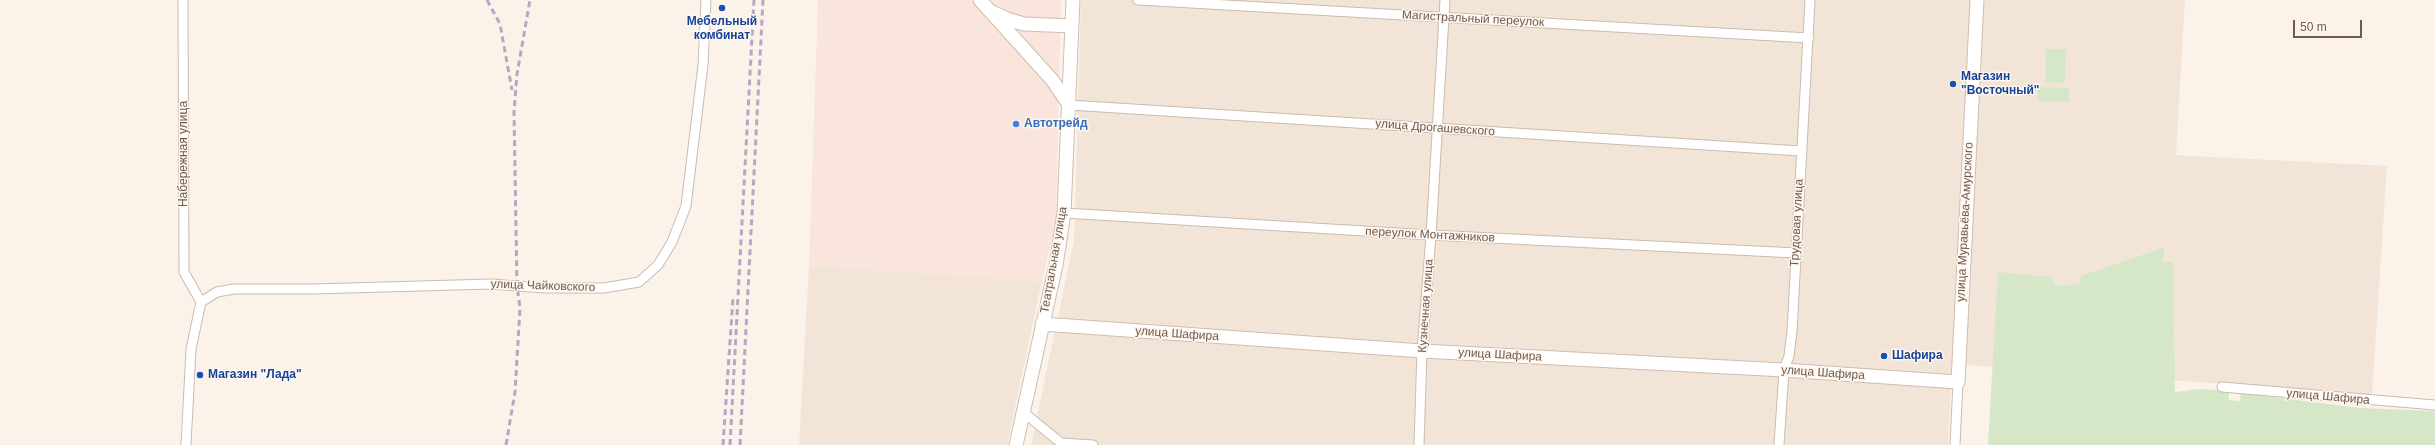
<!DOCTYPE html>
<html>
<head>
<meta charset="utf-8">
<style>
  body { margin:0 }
  #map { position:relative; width:2435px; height:445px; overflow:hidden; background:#fbf3e9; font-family:Helvetica,sans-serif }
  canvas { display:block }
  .scale { position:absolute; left:2293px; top:20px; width:69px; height:18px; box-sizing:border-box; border:2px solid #735a4e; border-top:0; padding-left:5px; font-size:12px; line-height:14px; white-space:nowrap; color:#735a4e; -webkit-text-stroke:3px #fdf7ef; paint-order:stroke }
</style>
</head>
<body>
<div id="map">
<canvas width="2435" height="445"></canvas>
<div class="scale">50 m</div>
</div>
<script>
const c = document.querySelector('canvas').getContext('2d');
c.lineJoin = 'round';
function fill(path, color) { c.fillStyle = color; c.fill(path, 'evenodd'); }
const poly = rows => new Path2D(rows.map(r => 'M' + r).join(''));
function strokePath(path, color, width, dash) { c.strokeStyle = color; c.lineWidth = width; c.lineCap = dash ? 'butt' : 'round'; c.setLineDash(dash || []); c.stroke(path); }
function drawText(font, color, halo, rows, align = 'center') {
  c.font = font + ' Helvetica,sans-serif'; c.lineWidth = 3; c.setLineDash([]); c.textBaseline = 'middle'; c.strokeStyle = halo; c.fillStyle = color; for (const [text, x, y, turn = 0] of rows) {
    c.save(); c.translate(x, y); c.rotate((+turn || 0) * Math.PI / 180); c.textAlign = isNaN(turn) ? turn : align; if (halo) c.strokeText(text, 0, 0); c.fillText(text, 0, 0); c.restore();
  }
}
fill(poly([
  [1081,0,2185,0,2176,155,2387,166,2372,395,1952,364,1948,445,1031,445,1074,240],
  [809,265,1042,281,1007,445,799,445]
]), '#f2e5d8');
fill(poly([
  [818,0,1061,0,1056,221,1042,281,809,265]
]), '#fae5dd');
fill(poly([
  [2046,49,2066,49,2065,83,2046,82],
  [2038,87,2069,88,2069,102,2038,101],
  [2165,247,2163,262,2173,262,2175,392,2200,389,2229,391,2229,400,2240,401,2241,393,2360,408,2435,411,2435,445,1988,445,1998,272,2052,277,2055,286,2079,284,2081,276]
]), '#d6e7c8');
const street = poly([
  [183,0,184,272,201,302],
  [1138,0,1809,38],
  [1069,105,1801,151],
  [1064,213,1431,235,1796,253],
  [201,302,217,292,234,289,313,289,491,284,544,288,604,288,639,282,658,265,672,242,686,206,703,65,706,0],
  [2222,387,2435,405],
  [1023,412,1061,443,1093,445],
  [186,445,191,349,201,302],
  [1419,445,1422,351,1431,235,1445,0],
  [1779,445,1784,370,1789,356,1792,331,1810,0],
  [1955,445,1958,382]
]);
const secondary = poly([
  [980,0,1053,81,1069,105],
  [992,12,1007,19,1024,24,1072,26],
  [1042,324,1422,351,1784,370,1958,382,1977,0],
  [1016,445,1056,265,1064,213,1073,0]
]);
strokePath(street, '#ccbbaf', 11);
strokePath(secondary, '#d0bdb0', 15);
strokePath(street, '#fff', 9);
strokePath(secondary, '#fff', 13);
strokePath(poly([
  [487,0,500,24,512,90],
  [506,445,515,392,520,308,517,286,514,112,517,74,530,0],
  [723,445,733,298],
  [730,445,754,0],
  [740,445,763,0]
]), '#b6a7c4', 3, [6, 4]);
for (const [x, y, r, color] of [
  [722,8,4,"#1a4fb4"],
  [1953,84,4,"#1a4fb4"],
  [1016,124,4,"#3f7fe0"],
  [1884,356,4,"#1a4fb4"],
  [200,375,4,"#1a4fb4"]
]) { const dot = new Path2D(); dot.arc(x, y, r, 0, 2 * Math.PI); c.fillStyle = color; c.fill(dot); strokePath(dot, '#fdf7ef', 1.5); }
drawText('12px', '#735a4e', '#fdf7ef', [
  ["Магистральный переулок",1473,19,3],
  ["улица Дрогашевского",1435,128,4],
  ["Набережная улица",184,154,-90],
  ["улица Муравьёва-Амурского",1965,222,-87],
  ["Трудовая улица",1797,223,-87],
  ["переулок Монтажников",1430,235,3],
  ["Театральная улица",1054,260,-80],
  ["улица Чайковского",543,286,2],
  ["Кузнечная улица",1426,306,-86],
  ["улица Шафира",1177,334,4],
  ["улица Шафира",1500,355,3],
  ["улица Шафира",1823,373,4],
  ["улица Шафира",2328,397,5]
]);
drawText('bold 12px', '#164399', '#fdf7ef', [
  ["Мебельный",722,22,"center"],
  ["комбинат",722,36,"center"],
  ["Магазин",1961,77],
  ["\"Восточный\"",1961,91],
  ["Шафира",1892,356],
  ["Магазин \"Лада\"",208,375]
], 'left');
drawText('bold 12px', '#366cbe', '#fdf7ef', [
  ["Автотрейд",1024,124]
], 'left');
</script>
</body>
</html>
